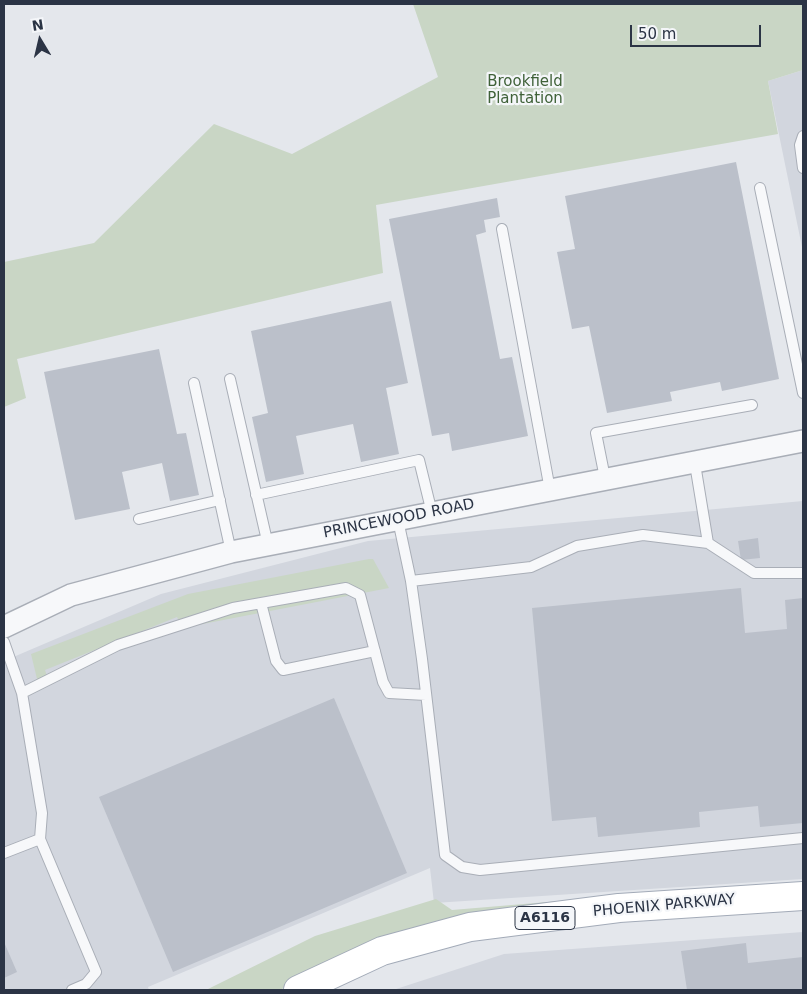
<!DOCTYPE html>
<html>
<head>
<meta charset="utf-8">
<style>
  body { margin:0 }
  #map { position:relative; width:807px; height:994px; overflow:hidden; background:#e4e7ec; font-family:"DejaVu Sans",sans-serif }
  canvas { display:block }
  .frame { position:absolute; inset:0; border:5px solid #2b3445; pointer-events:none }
  .north { position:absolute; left:15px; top:15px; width:50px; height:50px; -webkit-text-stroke:4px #f4f6f9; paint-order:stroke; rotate:351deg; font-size:14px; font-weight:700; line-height:20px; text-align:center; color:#2b3445 }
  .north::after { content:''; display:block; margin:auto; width:18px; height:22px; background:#2b3445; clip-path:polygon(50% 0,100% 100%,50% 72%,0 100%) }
  .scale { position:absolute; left:630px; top:25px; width:131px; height:22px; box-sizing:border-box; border:2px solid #2b3445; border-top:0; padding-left:6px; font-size:15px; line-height:18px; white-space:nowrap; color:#2b3445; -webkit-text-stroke:4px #f4f6f9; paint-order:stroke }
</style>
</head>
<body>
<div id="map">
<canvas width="807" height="994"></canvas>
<div class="frame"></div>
<div class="north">N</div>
<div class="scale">50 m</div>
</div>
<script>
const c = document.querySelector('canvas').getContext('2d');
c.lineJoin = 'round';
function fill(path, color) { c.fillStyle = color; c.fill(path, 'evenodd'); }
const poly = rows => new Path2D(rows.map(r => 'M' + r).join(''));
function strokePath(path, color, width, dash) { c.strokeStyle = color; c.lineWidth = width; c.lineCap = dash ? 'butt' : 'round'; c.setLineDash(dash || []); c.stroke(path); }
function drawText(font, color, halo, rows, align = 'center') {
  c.font = font + ' "DejaVu Sans",sans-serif'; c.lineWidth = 4.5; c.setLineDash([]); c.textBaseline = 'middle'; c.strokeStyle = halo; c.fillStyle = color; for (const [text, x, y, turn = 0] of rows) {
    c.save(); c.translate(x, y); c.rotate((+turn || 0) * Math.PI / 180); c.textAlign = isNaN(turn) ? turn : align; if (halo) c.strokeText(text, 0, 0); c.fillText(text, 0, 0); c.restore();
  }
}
fill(poly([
  [803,70,803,252,768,81],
  [803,501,803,879,434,903,430,868,148,987,149,990,4,990,4,661,161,594,368,541],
  [803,932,803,990,393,990,504,954]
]), '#d2d6de');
fill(poly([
  [413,4,803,4,803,70,768,81,778,134,376,205,383,273,17,359,26,398,4,407,4,262,94,243,214,124,292,154,438,77],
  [369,559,373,559,389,588,182,628,177,617,45,670,49,682,38,683,31,654,188,594],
  [655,893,341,960,280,990,206,990,315,936,436,899,452,910]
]), '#c9d6c5');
fill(poly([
  [736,162,779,379,722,391,720,382,670,392,672,401,607,413,589,326,572,329,557,252,575,249,565,196],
  [497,198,500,217,484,220,486,232,476,235,500,359,512,357,528,436,452,451,449,433,432,436,389,219],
  [391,301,408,383,386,388,399,454,361,462,353,424,296,436,304,474,266,482,252,417,268,413,251,331],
  [159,349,177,434,186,433,199,495,170,501,162,463,122,472,130,509,75,520,44,372],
  [758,538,760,558,741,560,738,541],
  [741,588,745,633,787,629,785,600,803,598,803,823,760,827,758,806,699,812,700,827,598,837,596,817,552,821,532,608],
  [334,698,407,873,173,972,99,797],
  [4,942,17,972,4,978],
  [746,943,748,963,803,957,803,990,687,990,681,951]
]), '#bbc0ca');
const service = poly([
  [803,136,800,145,803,168],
  [760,188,803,393],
  [502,229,550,490],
  [230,379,268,545],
  [194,383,231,552],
  [695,464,708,543],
  [605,478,596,433,752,405],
  [256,495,419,460,432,513],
  [139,519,220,500],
  [398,520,411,581,422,659,445,855,462,867,480,870,803,838],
  [411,581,531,567,577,546,643,535,708,543,754,573,803,573],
  [261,603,276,661,283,670,375,651],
  [4,642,22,693,42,813,40,839,96,972,86,984,72,990],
  [22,693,118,645,233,608,346,588,360,595,383,682,389,693,426,695],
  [4,853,40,839]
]);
const minor = poly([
  [4,627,71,595,231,552,803,441]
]);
const primary = poly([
  [298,990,382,951,470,927,619,908,803,896]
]);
strokePath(service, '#a9aeb7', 12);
strokePath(minor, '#a9aeb7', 24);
strokePath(primary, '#a3abb8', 30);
strokePath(service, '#f7f8fa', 10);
strokePath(minor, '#f7f8fa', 21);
strokePath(primary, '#fff', 28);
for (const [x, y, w] of [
  [545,918,60]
]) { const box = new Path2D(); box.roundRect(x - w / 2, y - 11.5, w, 23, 4); c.fillStyle = '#f4f6f9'; c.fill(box); strokePath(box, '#2b3445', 1); }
drawText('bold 14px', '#2b3445', null, [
  ["A6116",545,918]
]);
drawText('15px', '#3f6138', '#f4f6f9', [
  ["Brookfield",525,82],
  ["Plantation",525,99]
]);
drawText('15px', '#2b3445', '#f4f6f9', [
  ["PRINCEWOOD ROAD",399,519,-11],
  ["PHOENIX PARKWAY",664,906,-5]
]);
</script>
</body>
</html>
